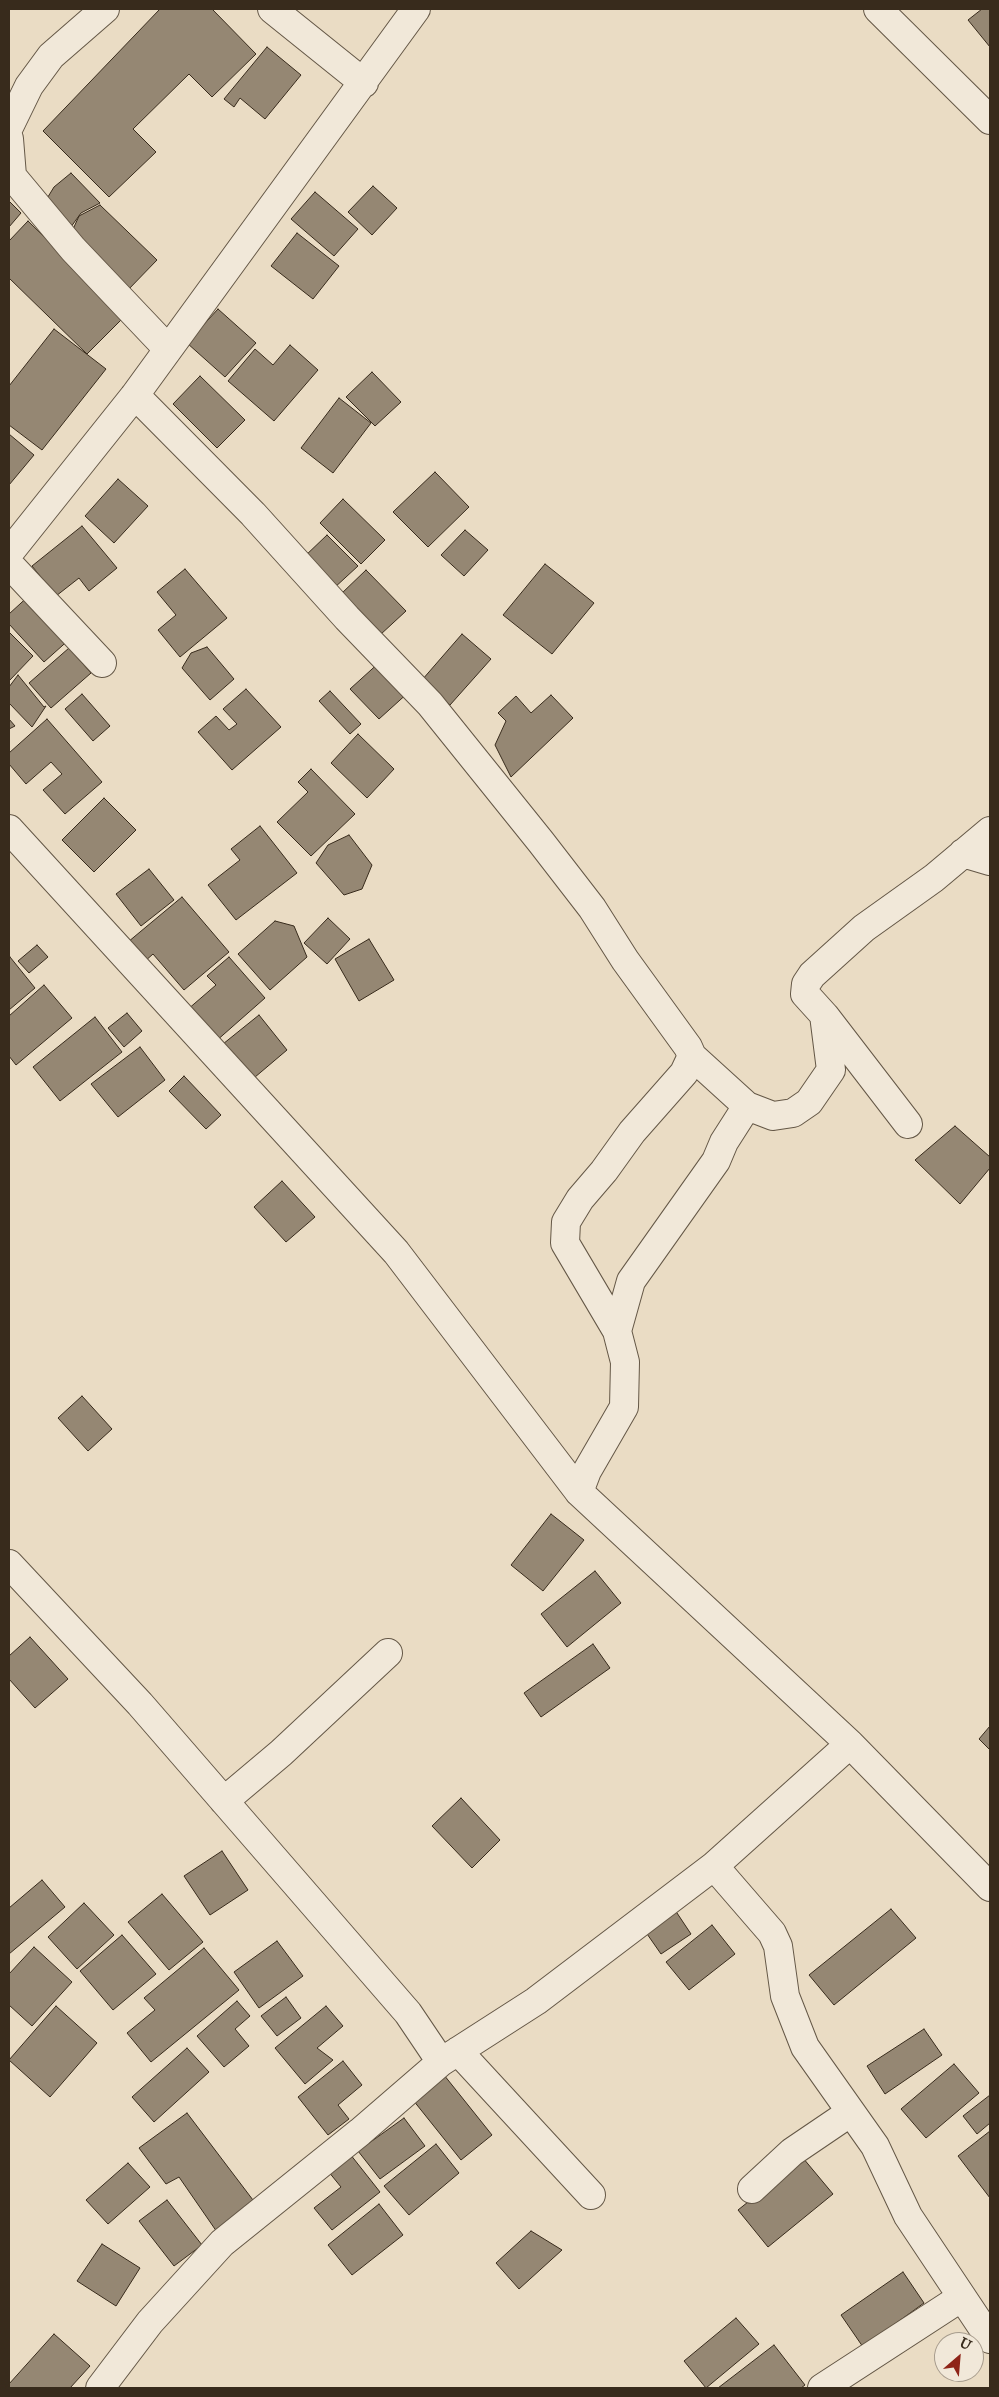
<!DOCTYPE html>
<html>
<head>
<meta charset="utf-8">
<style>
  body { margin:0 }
  #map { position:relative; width:999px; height:2397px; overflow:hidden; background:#eadcc4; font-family:"IM FELL Great Primer",serif }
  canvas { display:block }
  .frame { position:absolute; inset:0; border:10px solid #382b1c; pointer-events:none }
  .north { position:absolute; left:934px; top:2332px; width:50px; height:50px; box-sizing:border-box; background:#f1e8d9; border:1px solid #a79c8d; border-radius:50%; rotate:27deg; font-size:14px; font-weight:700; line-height:20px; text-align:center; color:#382b1c }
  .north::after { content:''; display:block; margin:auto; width:18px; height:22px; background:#8f2418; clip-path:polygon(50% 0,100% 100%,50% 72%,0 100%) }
</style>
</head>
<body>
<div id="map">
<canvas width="999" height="2397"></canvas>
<div class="frame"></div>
<div class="north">U</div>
</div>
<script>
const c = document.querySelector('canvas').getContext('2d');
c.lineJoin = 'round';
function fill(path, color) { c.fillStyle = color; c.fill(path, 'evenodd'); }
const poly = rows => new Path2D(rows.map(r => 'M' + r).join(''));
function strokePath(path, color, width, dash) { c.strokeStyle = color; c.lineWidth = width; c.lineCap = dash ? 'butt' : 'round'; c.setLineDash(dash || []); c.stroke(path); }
const building = poly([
  [160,9,212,9,256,54,212,97,189,74,133,129,156,152,109,197,43,131,160,9],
  [982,9,990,9,990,47,968,20,982,9],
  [267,47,301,75,265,119,240,98,234,107,224,99,267,47],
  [71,173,100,203,81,213,68,231,43,205,54,187,71,173],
  [373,186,397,208,372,235,348,212,373,186],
  [315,192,358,229,334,256,291,219,315,192],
  [9,201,21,213,9,227,9,201],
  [100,205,157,260,126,292,69,238,79,216,100,205],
  [28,221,125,316,87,354,9,278,9,241,28,221],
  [297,233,339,266,313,299,271,266,297,233],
  [218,309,256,343,225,377,187,343,218,309],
  [54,329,106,369,42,450,9,425,9,386,54,329],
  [290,345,318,370,274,421,228,381,255,349,273,365,290,345],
  [372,372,401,402,375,426,346,397,372,372],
  [200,376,245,420,217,448,173,404,200,376],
  [339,398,371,423,333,473,301,448,339,398],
  [9,434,34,455,9,485,9,434],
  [435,472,469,507,428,547,393,512,435,472],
  [118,479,148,506,114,543,85,516,118,479],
  [343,499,385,540,361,564,320,523,343,499],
  [82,526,117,568,89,591,79,578,56,596,32,566,82,526],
  [465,530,488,550,464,576,441,555,465,530],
  [327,535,358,566,333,589,303,558,327,535],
  [545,564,594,603,552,654,503,615,545,564],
  [185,569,227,618,180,657,158,630,176,615,157,592,185,569],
  [366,570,406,611,380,635,341,594,366,570],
  [32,593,72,637,44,662,9,624,9,614,32,593],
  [9,632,33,656,9,681,9,632],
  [462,634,491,659,450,705,422,680,462,634],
  [207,647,234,679,210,700,182,668,191,653,207,647],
  [69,648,91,673,51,708,29,683,69,648],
  [382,660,410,691,379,719,350,689,382,660],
  [18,675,44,707,46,706,32,727,9,703,9,687,18,675],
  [246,689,281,727,232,770,198,732,216,716,229,730,237,724,223,709,246,689],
  [330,691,361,724,350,734,319,701,330,691],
  [82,694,110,726,93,741,65,709,82,694],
  [551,695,573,718,511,777,495,745,506,721,498,713,516,696,531,713,551,695],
  [9,719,15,726,9,729,9,719],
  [47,719,102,782,65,814,43,790,62,774,51,762,26,784,9,764,9,753,47,719],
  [358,734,394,769,367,798,331,763,358,734],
  [311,769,355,814,311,856,277,822,308,792,298,782,311,769],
  [104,798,136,830,94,872,62,840,104,798],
  [260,826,297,873,236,920,208,885,240,860,231,849,260,826],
  [349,835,372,865,362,889,344,895,316,863,328,845,349,835],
  [149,869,174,900,141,926,116,894,149,869],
  [182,897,229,952,184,990,153,954,144,962,128,942,182,897],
  [328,918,350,939,327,964,304,943,328,918],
  [275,921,294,926,307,957,270,990,238,954,275,921],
  [369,939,394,980,359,1001,335,959,369,939],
  [37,945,48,957,29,973,18,961,37,945],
  [10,957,35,988,9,1010,9,958,10,957],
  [229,957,265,998,215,1042,187,1010,216,985,207,976,229,957],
  [44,985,72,1018,16,1065,9,1056,9,1016,44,985],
  [127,1013,142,1031,124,1047,108,1028,127,1013],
  [259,1015,287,1050,248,1083,218,1048,259,1015],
  [95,1017,122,1052,60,1101,33,1067,95,1017],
  [140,1047,165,1080,118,1117,91,1084,140,1047],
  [184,1076,221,1115,206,1129,169,1091,184,1076],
  [955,1126,990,1157,990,1168,960,1204,915,1160,955,1126],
  [282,1181,315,1217,286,1242,254,1207,282,1181],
  [82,1396,112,1429,88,1451,58,1418,82,1396],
  [551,1514,584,1540,543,1591,511,1565,551,1514],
  [595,1571,621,1603,567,1647,541,1614,595,1571],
  [30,1637,68,1679,35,1708,9,1679,9,1656,30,1637],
  [593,1644,610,1668,541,1717,524,1693,593,1644],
  [990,1726,990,1750,979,1739,990,1726],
  [461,1798,500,1840,472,1868,432,1826,461,1798],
  [222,1851,248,1890,210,1915,184,1876,222,1851],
  [42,1880,65,1907,9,1954,9,1908,42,1880],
  [162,1894,203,1942,169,1970,128,1922,162,1894],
  [84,1903,114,1935,77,1969,48,1937,84,1903],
  [891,1909,916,1938,834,2005,809,1975,891,1909],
  [675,1910,691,1934,661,1954,645,1931,675,1910],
  [712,1925,735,1954,689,1990,666,1962,712,1925],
  [122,1935,156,1974,113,2010,80,1971,122,1935],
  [277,1941,303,1976,259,2008,234,1972,277,1941],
  [34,1947,72,1982,32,2026,9,2005,9,1974,34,1947],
  [204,1948,239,1990,151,2062,127,2033,155,2010,144,1998,204,1948],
  [286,1997,301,2018,277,2036,261,2016,286,1997],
  [237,2001,250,2016,235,2029,249,2046,224,2067,197,2036,237,2001],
  [56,2006,97,2043,50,2097,9,2060,56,2006],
  [326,2006,343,2026,317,2048,333,2060,305,2084,275,2048,326,2006],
  [924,2029,942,2055,885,2094,867,2066,924,2029],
  [187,2048,209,2072,154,2122,132,2097,187,2048],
  [343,2061,362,2085,338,2105,349,2119,328,2135,298,2097,343,2061],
  [954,2064,979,2093,926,2138,901,2109,954,2064],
  [444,2075,492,2135,461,2160,413,2100,444,2075],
  [990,2095,990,2123,977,2134,963,2116,990,2095],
  [187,2113,256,2204,217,2232,179,2177,166,2184,139,2148,187,2113],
  [404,2118,425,2146,380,2179,358,2151,404,2118],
  [990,2131,990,2198,958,2156,990,2131],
  [436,2144,459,2173,409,2215,384,2186,436,2144],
  [350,2154,380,2192,332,2230,314,2208,341,2187,328,2171,350,2154],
  [803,2158,833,2194,768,2247,738,2210,803,2158],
  [128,2163,150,2187,108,2224,86,2200,128,2163],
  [167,2200,202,2245,174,2266,139,2221,167,2200],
  [379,2204,403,2235,352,2275,328,2245,379,2204],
  [531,2231,562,2250,519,2289,496,2263,531,2231],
  [102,2244,140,2268,116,2306,77,2281,102,2244],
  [903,2272,924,2303,863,2347,841,2315,903,2272],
  [736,2318,759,2344,706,2388,684,2361,736,2318],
  [54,2334,90,2366,70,2388,9,2388,9,2384,54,2334],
  [774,2345,805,2385,801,2388,718,2388,774,2345]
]);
fill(building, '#958773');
strokePath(building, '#382b1c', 1);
const minor = poly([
  [272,9,364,83],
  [878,9,990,120],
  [9,127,29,86,51,56,105,9],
  [9,139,12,176,73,249,167,348],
  [135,395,253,514,347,618,430,704,541,842,592,908,625,960,688,1047,692,1056,684,1073,632,1132,604,1171,580,1199,566,1222,565,1243,617,1331,625,1362,624,1407,587,1471,579,1492],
  [9,553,135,395,416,9],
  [9,564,102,663],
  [9,829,396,1252,579,1492,850,1744,990,1887],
  [963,853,990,861],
  [825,1016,908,1124],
  [692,1056,747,1106],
  [617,1331,631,1281,716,1161,724,1142,747,1106,773,1116,793,1113,809,1102,831,1070,824,1015,805,994,806,984,812,975,864,928,934,878,990,831],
  [9,1564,140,1704,408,2013,441,2062,536,2001,714,1866,850,1744],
  [224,1801,281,1753,388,1653],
  [714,1866,772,1933,778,1946,785,1996,805,2047,875,2146,908,2216,990,2339],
  [458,2051,591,2195],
  [752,2189,792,2152,851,2112],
  [100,2388,150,2322,222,2243,360,2132,441,2062],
  [822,2388,962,2297]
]);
strokePath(minor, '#645746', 30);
strokePath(minor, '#f1e8d9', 28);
</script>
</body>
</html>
